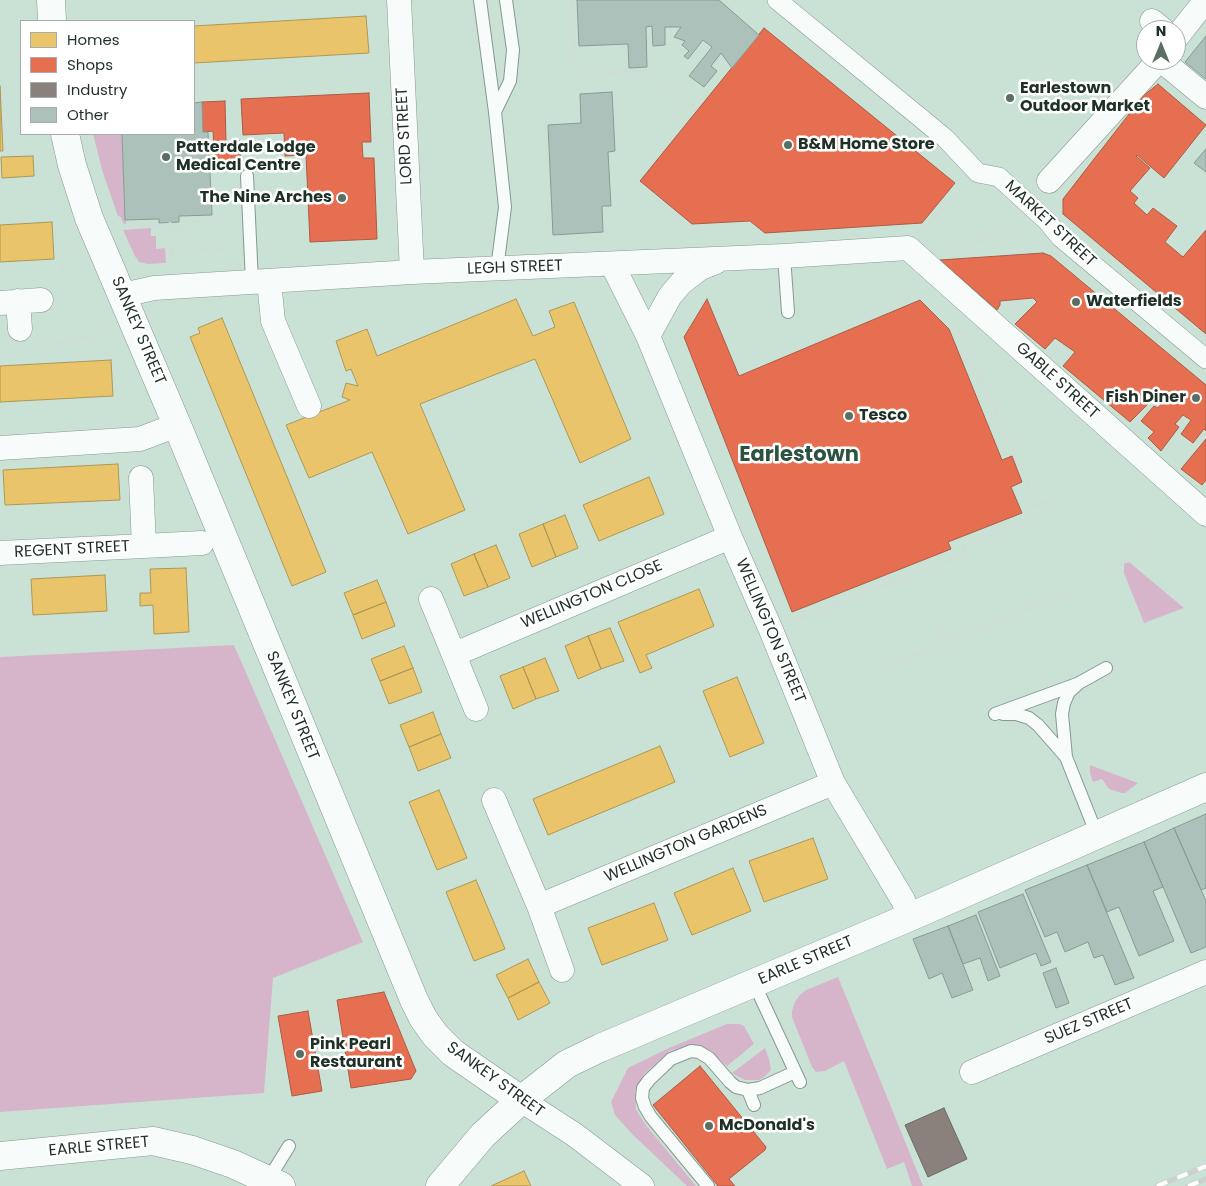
<!DOCTYPE html>
<html>
<head>
<meta charset="utf-8">
<style>
  body { margin:0 }
  #map { position:relative; width:1206px; height:1186px; overflow:hidden; background:#cae2d5; font-family:Poppins,sans-serif }
  canvas { display:block }
  .legend { position:absolute; left:20px; top:20px; width:175px; height:115px; box-sizing:border-box; background:#fff; border:1px solid #a5aca9; margin:0; padding:6px 9px; list-style:none; font-size:15px; color:#1f3027 }
  .legend li { display:flex; align-items:center; gap:10px; height:25px }
  .legend b { width:25px; border:1px solid #a5aca9 }
  .north { position:absolute; left:1136px; top:20px; width:50px; height:50px; box-sizing:border-box; background:#fff; border:1px solid #a5aca9; border-radius:50%; rotate:0deg; font-size:14px; font-weight:700; line-height:20px; text-align:center; color:#1f3027 }
  .north::after { content:''; display:block; margin:auto; width:18px; height:22px; background:#5b6e64; clip-path:polygon(50% 0,100% 100%,50% 72%,0 100%) }
</style>
</head>
<body>
<div id="map">
<canvas width="1206" height="1186"></canvas>
<ul class="legend">
<li><b style="height:14px;background:#e9c46a"></b>Homes</li>
<li><b style="height:14px;background:#e76f51"></b>Shops</li>
<li><b style="height:14px;background:#8a817c"></b>Industry</li>
<li><b style="height:14px;background:#acc1b9"></b>Other</li>
</ul>
<div class="north">N</div>
</div>
<script>
const c = document.querySelector('canvas').getContext('2d');
c.lineJoin = 'round';
function fill(path, color) { c.fillStyle = color; c.fill(path, 'evenodd'); }
const poly = rows => new Path2D(rows.map(r => 'M' + r).join(''));
function strokePath(path, color, width, dash) { c.strokeStyle = color; c.lineWidth = width; c.lineCap = dash ? 'butt' : 'round'; c.setLineDash(dash || []); c.stroke(path); }
function drawText(font, color, halo, rows, align = 'center') {
  c.font = font + ' Poppins,sans-serif'; c.lineWidth = 5; c.setLineDash([]); c.textBaseline = 'middle'; c.strokeStyle = halo; c.fillStyle = color; for (const [text, x, y, turn = 0] of rows) {
    c.save(); c.translate(x, y); c.rotate((+turn || 0) * Math.PI / 180); c.textAlign = isNaN(turn) ? turn : align; if (halo) c.strokeText(text, 0, 0); c.fillText(text, 0, 0); c.restore();
  }
}
fill(poly([
  [93,134,122,134,126,224,123,223,121,217,118,216,103,173],
  [151,228,151,236,156,236,156,249,165,248,166,263,148,264,139,262,135,256,123,230],
  [1129,562,1184,608,1144,623,1124,573,1124,564],
  [234,645,363,942,273,978,264,1093,0,1112,0,657],
  [1090,765,1095,767,1138,783,1125,793,1122,793,1109,789,1102,779,1093,782,1090,773],
  [838,977,883,1087,923,1186,912,1186,904,1162,887,1169,844,1061,825,1071,816,1072,812,1067,792,1017,792,1011,795,1002,799,996,806,990],
  [727,1024,740,1024,744,1026,754,1044,727,1066,704,1047,687,1046,670,1051,644,1074,635,1091,636,1109,645,1124,696,1186,687,1186,632,1134,615,1115,611,1102,628,1068,669,1048],
  [765,1048,769,1059,771,1070,764,1077,759,1080,745,1080,732,1073]
]), '#d6b5cb');
const homes = poly([
  [366,16,369,53,194,63,194,26,366,16],
  [0,86,3,151,0,151,0,86],
  [33,156,34,176,2,178,1,157,33,156],
  [52,222,54,259,0,262,0,225,52,222],
  [516,299,533,336,555,327,549,311,574,302,631,439,580,463,535,359,420,404,465,510,408,534,372,452,309,478,286,425,350,400,342,397,346,383,358,386,351,369,346,371,336,341,367,329,377,356,516,299],
  [222,318,326,572,292,586,190,337,200,333,198,328,222,318],
  [111,360,113,396,0,402,0,366,111,360],
  [118,464,120,500,5,505,3,470,118,464],
  [649,477,664,514,599,541,583,505,649,477],
  [565,515,578,548,556,557,543,524,565,515],
  [543,524,556,557,532,567,519,534,543,524],
  [496,545,510,578,488,587,474,554,496,545],
  [474,554,488,587,464,596,451,564,474,554],
  [186,568,189,632,154,634,153,605,140,606,140,593,151,593,150,569,186,568],
  [105,575,107,611,33,615,31,579,105,575],
  [377,580,386,602,353,615,344,593,377,580],
  [699,589,714,626,646,655,652,668,640,673,618,622,699,589],
  [386,602,395,626,362,639,353,615,386,602],
  [610,628,624,661,601,669,588,636,610,628],
  [588,636,601,669,578,679,565,646,588,636],
  [404,646,413,668,380,681,371,659,404,646],
  [545,658,559,691,536,699,523,667,545,658],
  [523,667,536,699,513,709,500,676,523,667],
  [413,668,422,692,389,704,380,681,413,668],
  [737,677,764,743,730,757,703,691,737,677],
  [433,712,441,734,409,747,400,725,433,712],
  [441,734,451,758,418,771,409,747,441,734],
  [660,746,675,782,548,835,533,799,660,746],
  [439,790,467,858,437,870,409,802,439,790],
  [813,838,828,879,764,902,749,861,813,838],
  [733,868,751,911,692,935,674,893,733,868],
  [476,880,505,949,474,961,446,892,476,880],
  [654,903,668,940,602,965,588,928,654,903],
  [528,959,539,982,508,998,496,975,528,959],
  [539,982,550,1003,518,1020,508,998,539,982],
  [524,1171,531,1186,491,1186,524,1171]
]);
fill(homes, '#e9c46a');
strokePath(homes, '#ac9856', 1);
const shops = poly([
  [764,28,955,183,922,223,765,233,750,221,692,224,640,181,764,28],
  [1158,84,1206,125,1164,178,1137,155,1136,156,1150,168,1130,191,1138,198,1134,203,1147,215,1153,208,1177,226,1165,242,1183,257,1206,230,1206,334,1063,214,1063,199,1143,96,1158,84],
  [369,93,371,142,362,142,363,158,374,158,377,239,310,242,306,155,285,156,284,133,243,135,241,99,369,93],
  [225,101,226,142,240,141,241,166,215,167,213,131,203,132,202,102,225,101],
  [1043,253,1051,256,1206,385,1206,431,1204,429,1193,443,1181,434,1191,420,1183,415,1175,424,1179,427,1161,451,1148,438,1154,432,1141,421,1154,406,1158,408,1164,400,1157,395,1130,422,1063,366,1075,352,1055,338,1045,349,1015,324,1037,302,1033,298,1000,301,1000,305,997,310,940,260,1043,253],
  [707,299,739,376,920,300,949,329,1002,460,1012,456,1022,482,1011,487,1022,513,948,542,951,549,792,612,684,337,707,299],
  [1206,439,1206,480,1202,485,1181,469,1206,439],
  [384,992,416,1071,411,1079,351,1088,337,1000,384,992],
  [308,1011,322,1091,292,1096,278,1016,308,1011],
  [700,1066,766,1147,765,1150,729,1179,735,1186,718,1186,653,1105,700,1066]
]);
fill(shops, '#e76f51');
strokePath(shops, '#ab5c44', 1);
const industry = poly([
  [944,1108,967,1159,928,1177,905,1125,944,1108]
]);
fill(industry, '#8a817c');
strokePath(industry, '#6a6962', 1);
const building = poly([
  [577,0,719,0,759,35,732,68,721,53,711,66,717,71,704,87,689,76,712,47,703,40,688,59,684,56,689,51,682,45,685,41,674,37,681,27,665,27,665,45,653,46,652,26,646,27,647,67,629,68,628,44,579,46,577,0],
  [1206,36,1206,79,1185,62,1206,36],
  [612,92,615,151,608,152,611,206,602,206,603,232,553,235,548,125,581,123,580,94,612,92],
  [202,102,203,132,208,132,212,215,179,216,179,222,159,223,159,219,125,220,122,134,194,134,194,103,202,102],
  [1206,149,1206,172,1194,163,1206,149],
  [1206,814,1206,888,1201,890,1174,828,1206,814],
  [1174,828,1206,901,1206,947,1191,953,1144,842,1174,828],
  [1144,842,1163,887,1153,891,1174,941,1139,956,1119,907,1107,912,1087,865,1144,842],
  [1087,865,1134,978,1115,985,1103,955,1094,958,1088,942,1065,952,1057,932,1045,937,1025,890,1087,865],
  [1023,894,1051,962,1041,966,1036,953,1000,968,978,912,1023,894],
  [976,915,1000,976,988,981,980,958,963,964,948,926,976,915],
  [948,926,973,990,952,998,942,973,929,979,913,939,948,926],
  [1056,968,1069,1003,1056,1008,1043,973,1056,968]
]);
fill(building, '#acc1b9');
strokePath(building, '#879b94', 1);
const service = poly([
  [480,0,495,112,505,207,497,269],
  [495,112,510,81,513,50,506,0],
  [247,176,252,282],
  [784,256,788,312],
  [995,714,1077,684],
  [1003,714,1016,714,1029,718,1038,725,1066,757],
  [1097,835,1066,757,1062,714,1064,703,1069,692,1079,683,1106,668],
  [754,983,800,1082],
  [748,1090,754,1105],
  [268,1180,289,1146],
  [708,1186,651,1117,645,1107,642,1098,643,1088,649,1080,671,1059,691,1051,699,1052,709,1058,730,1082,736,1087,748,1090,760,1088,795,1072]
]);
const pedestrian = poly([
  [777,0,945,138,978,173,999,177,1047,221,1060,237,1206,359]
]);
const minor = poly([
  [399,0,412,272],
  [1152,21,1163,30],
  [1176,38,1206,0],
  [1161,60,1206,97],
  [1049,181,1159,60],
  [612,264,648,336,730,537,771,630,833,783,903,900,910,917],
  [269,281,273,321,309,406],
  [123,295,154,288,412,272,784,256,908,248,1206,514],
  [18,301,20,329],
  [0,303,41,300],
  [648,336,670,296,681,283,699,269,716,262],
  [0,448,140,439,177,425],
  [144,546,202,543],
  [0,553,144,546,141,478],
  [431,599,476,709],
  [455,654,730,537],
  [494,800,539,906,562,970],
  [539,906,833,783],
  [972,1072,1206,972],
  [521,1100,575,1135,642,1186]
]);
const tertiary = poly([
  [51,0,52,21],
  [65,134,72,165,89,218,177,425,414,1000,423,1018,435,1035,453,1053,521,1100],
  [0,1156,153,1141,192,1150,233,1164,281,1186],
  [440,1186,483,1135,521,1100,567,1064,600,1048,910,917,1206,787]
]);
strokePath(service, '#86998f', 14);
strokePath(pedestrian, '#86998f', 20);
strokePath(minor, '#86998f', 25);
strokePath(tertiary, '#86998f', 29);
strokePath(poly([
  [573,0,574,66,577,72,583,75,647,70,698,109],
  [170,222,172,259],
  [123,226,170,225],
  [925,228,962,189],
  [170,230,183,229,183,222,229,220],
  [171,251,230,249],
  [954,253,963,247,1009,230,1016,224],
  [62,276,64,256,70,249],
  [959,331,1037,505,1052,500],
  [41,345,107,334],
  [917,572,921,580],
  [1102,574,1125,562,1151,535],
  [887,575,891,582,965,554,962,547,1033,521,1028,510,1037,505],
  [834,596,837,604,891,582],
  [937,618,946,642,1072,591],
  [796,620,837,604],
  [881,670,946,642]
]), '#d2dad6', 3, [2.5, 2.5]);
strokePath(service, '#f7fbf9', 12);
strokePath(pedestrian, '#f7fbf9', 19);
strokePath(minor, '#f7fbf9', 24);
strokePath(tertiary, '#f7fbf9', 28);
const rail = poly([
  [1157,1186,1206,1166],
  [1188,1186,1206,1179]
]);
strokePath(rail, '#cbd2ce', 5.5);
strokePath(rail, '#fff', 4, [11]);
for (const [x, y, r, color] of [
  [1010,98,5,"#5b6e64"],
  [788,145,5,"#5b6e64"],
  [166,157,5,"#5b6e64"],
  [342,198,5,"#5b6e64"],
  [1076,302,5,"#5b6e64"],
  [1196,398,5,"#5b6e64"],
  [849,416,5,"#5b6e64"],
  [300,1054,5,"#5b6e64"],
  [709,1126,5,"#5b6e64"]
]) { const dot = new Path2D(); dot.arc(x, y, r, 0, 2 * Math.PI); c.fillStyle = color; c.fill(dot); strokePath(dot, '#fff', 2); }
drawText('bold 16px', '#1f3027', '#fff', [
  ["Earlestown",1020,89],
  ["Outdoor Market",1020,107],
  ["B&M Home Store",798,145],
  ["Patterdale Lodge",176,148],
  ["Medical Centre",176,166],
  ["The Nine Arches",332,198,"right"],
  ["Waterfields",1086,302],
  ["Fish Diner",1186,398,"right"],
  ["Tesco",859,416],
  ["Pink Pearl",310,1045],
  ["Restaurant",310,1063],
  ["McDonald's",719,1126]
], 'left');
drawText('16px', '#1f3027', '#fff', [
  ["LORD STREET",405,136,-93],
  ["MARKET STREET",1050,224,43],
  ["LEGH STREET",515,268,-2],
  ["SANKEY STREET",138,331,67],
  ["GABLE STREET",1057,381,42],
  ["REGENT STREET",72,550,-3],
  ["WELLINGTON CLOSE",592,595,-23],
  ["WELLINGTON STREET",770,631,67],
  ["SANKEY STREET",292,706,68],
  ["WELLINGTON GARDENS",686,844,-23],
  ["EARLE STREET",806,961,-23],
  ["SUEZ STREET",1089,1022,-23],
  ["SANKEY STREET",495,1080,36],
  ["EARLE STREET",99,1147,-5]
]);
drawText('bold 21px', '#2b5340', '#fff', [
  ["Earlestown",799,456]
]);
</script>
</body>
</html>
